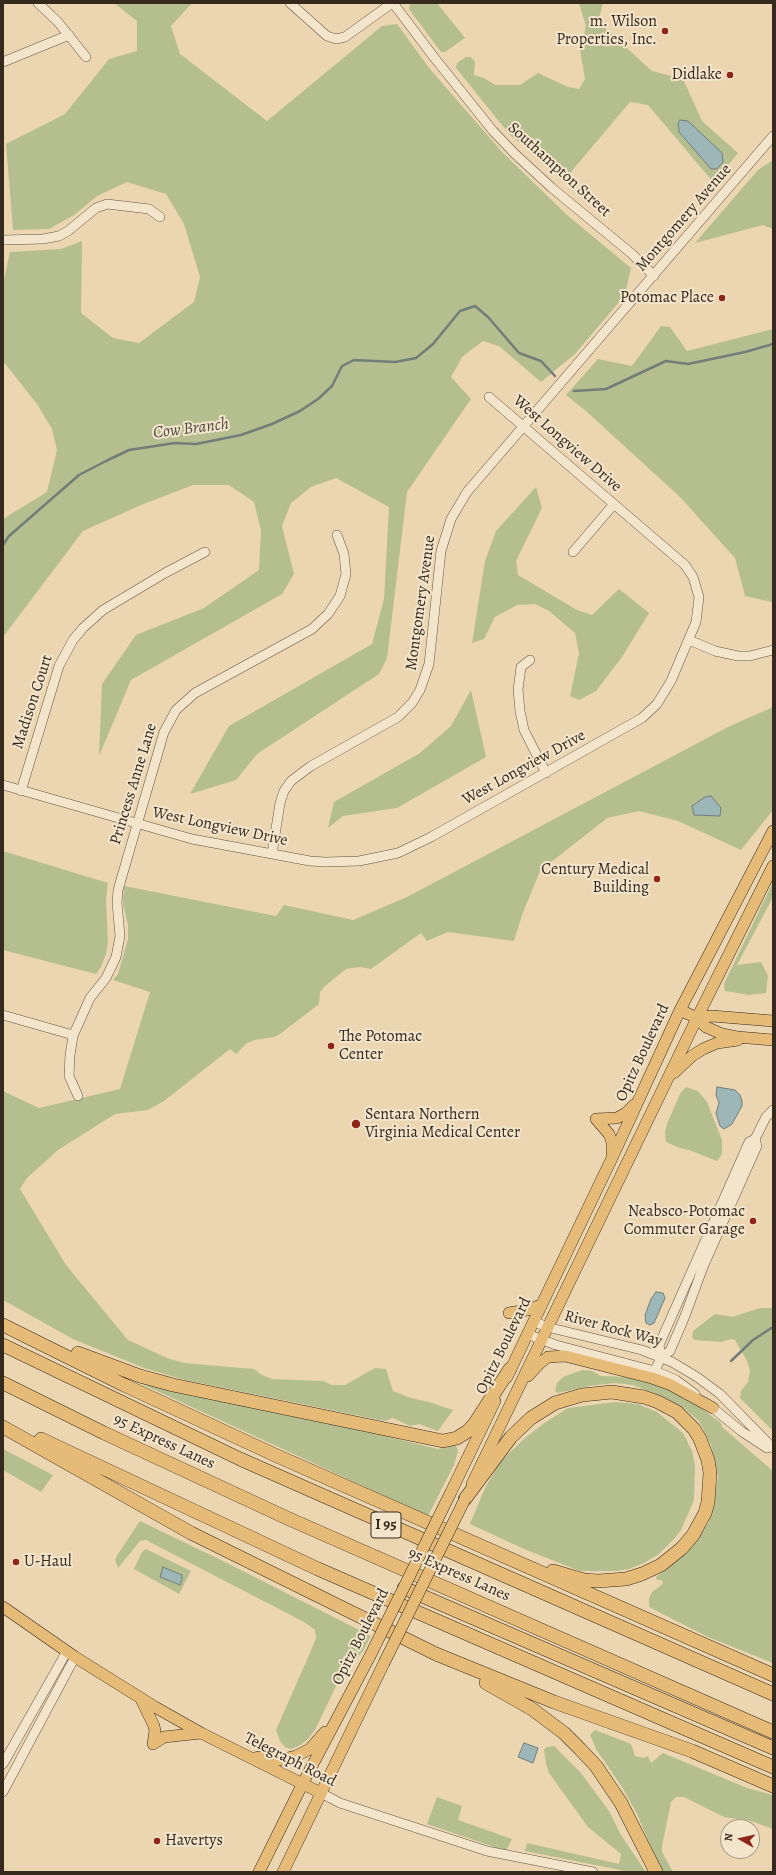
<!DOCTYPE html>
<html>
<head>
<meta charset="utf-8">
<style>
  body { margin:0 }
  #map { position:relative; width:776px; height:1875px; overflow:hidden; background:#ecd6b1; font-family:Alegreya,serif }
  canvas { display:block }
  .frame { position:absolute; inset:0; border:4px solid #352a1d; pointer-events:none }
  .north { position:absolute; left:720px; top:1819px; width:40px; height:40px; box-sizing:border-box; background:#f3e4cc; border:1px solid #a79a86; border-radius:50%; rotate:278deg; font-size:11px; font-weight:700; line-height:16px; text-align:center; color:#352a1d }
  .north::after { content:''; display:block; margin:auto; width:14px; height:18px; background:#8f2418; clip-path:polygon(50% 0,100% 100%,50% 72%,0 100%) }
</style>
</head>
<body>
<div id="map">
<canvas width="776" height="1875"></canvas>
<div class="frame"></div>
<div class="north">N</div>
</div>
<script>
const c = document.querySelector('canvas').getContext('2d');
c.lineJoin = 'round';
function fill(path, color) { c.fillStyle = color; c.fill(path, 'evenodd'); }
const poly = rows => new Path2D(rows.map(r => 'M' + r).join(''));
function strokePath(path, color, width, dash) { c.strokeStyle = color; c.lineWidth = width; c.lineCap = dash ? 'butt' : 'round'; c.setLineDash(dash || []); c.stroke(path); }
function drawText(font, color, halo, rows, align = 'center') {
  c.font = font + ' Alegreya,serif'; c.lineWidth = 4; c.setLineDash([]); c.textBaseline = 'middle'; c.strokeStyle = halo; c.fillStyle = color; for (const [text, x, y, turn = 0] of rows) {
    c.save(); c.translate(x, y); c.rotate((+turn || 0) * Math.PI / 180); c.textAlign = isNaN(turn) ? turn : align; if (halo) c.strokeText(text, 0, 0); c.fillText(text, 0, 0); c.restore();
  }
}
fill(poly([
  [114,3,192,3,171,26,180,54,267,121,382,26,397,24,429,68,503,153,567,215,631,268,625,295,575,354,541,382,499,346,483,341,462,357,451,377,471,399,407,492,387,658,379,674,257,754,236,780,190,794,229,726,372,644,384,599,389,507,336,478,311,487,291,503,282,526,294,574,282,594,131,680,99,756,102,684,136,635,204,608,259,570,261,530,254,502,229,485,193,485,141,505,83,531,3,637,3,519,47,492,57,450,52,429,37,404,3,361,3,284,10,252,61,249,82,241,81,313,113,338,139,343,194,302,200,277,184,224,166,194,127,182,97,196,74,215,49,229,13,230,6,144,65,114,109,59,137,51,137,21],
  [410,3,437,3,465,38,445,52,441,52,409,9],
  [579,3,603,3,598,22,652,71,683,79,702,121,738,153,714,183,648,105,630,102,565,179,510,135,456,68,457,63,466,57,471,57,475,62,474,75,484,78,495,85,520,85,538,73,568,87,579,89,585,79,580,50,586,26],
  [773,160,773,229,763,225,695,243,758,170],
  [661,326,670,327,687,351,773,329,772,602,745,596,735,558,680,497,586,411,566,395,598,359,632,366],
  [536,487,542,508,516,561,518,575,577,610,592,615,619,589,649,613,622,657,596,691,579,700,570,696,579,653,575,633,549,611,535,604,517,605,495,617,484,639,472,643,485,561,496,531],
  [471,690,486,757,397,808,343,816,328,828,334,802,420,753,451,726],
  [773,707,773,810,741,850,678,821,639,811,607,818,540,871,522,915,514,941,448,932,427,941,421,933,371,969,360,967,346,969,325,986,320,992,319,1004,280,1034,274,1037,255,1040,247,1043,236,1054,230,1049,164,1101,148,1110,115,1114,58,1150,27,1178,20,1189,66,1265,128,1340,167,1358,184,1363,254,1369,262,1375,272,1379,323,1381,332,1385,345,1385,375,1368,386,1369,393,1391,411,1398,429,1402,453,1410,438,1431,419,1424,410,1426,393,1418,385,1421,185,1380,144,1368,73,1339,3,1300,3,1091,39,1108,120,1089,150,992,113,980,118,974,128,939,128,925,123,904,124,886,276,916,284,905,353,920,407,897,728,727],
  [3,851,108,883,106,899,108,942,106,954,101,967,96,974,3,950],
  [773,882,773,897,737,965,761,962,768,976,766,993,749,995,725,991,724,984],
  [686,1087,698,1091,707,1102,722,1140,722,1154,717,1161,689,1150,680,1148,666,1142,665,1132,667,1124,680,1094],
  [760,1308,773,1308,773,1431,740,1398,741,1391,748,1382,750,1371,747,1361,735,1340,731,1339,721,1342,695,1340,692,1338,693,1331,715,1314,732,1317],
  [582,1370,592,1371,601,1376,626,1377,666,1387,686,1397,721,1423,722,1427,773,1471,773,1663,708,1637,649,1607,649,1599,652,1592,663,1584,662,1580,657,1580,656,1577,691,1548,709,1522,713,1508,718,1477,711,1445,699,1421,685,1409,666,1398,633,1385,615,1383,589,1386,558,1393,555,1391,557,1383,563,1377],
  [131,1379,285,1415,373,1433,438,1449,456,1445,458,1451,454,1465,428,1516],
  [615,1402,638,1404,657,1412,683,1433,692,1451,695,1465,694,1500,681,1530,674,1539,659,1554,644,1563,629,1569,617,1571,580,1571,524,1549,470,1524,485,1488,500,1462,525,1438,543,1424,568,1408],
  [3,1449,53,1475,41,1492,3,1470],
  [140,1521,225,1562,371,1636,363,1651,338,1682,315,1730,308,1739,299,1746,291,1749,285,1747,280,1741,276,1730,310,1653,316,1638,315,1630,304,1622,146,1540,140,1541,118,1568,115,1560,118,1554],
  [146,1549,191,1571,179,1594,134,1569,142,1552],
  [595,1730,631,1744,635,1756,644,1758,648,1756,651,1763,663,1753,747,1788,773,1795,773,1829,751,1821,724,1817,684,1797,676,1797,671,1802,662,1846,662,1852,673,1872,662,1872,636,1812,622,1787,596,1749,590,1735],
  [554,1746,581,1773,609,1811,621,1835,646,1872,630,1872,525,1851,527,1843,619,1864,621,1854,588,1827,549,1773,546,1764,544,1750,546,1747],
  [437,1797,462,1806,458,1820,512,1839,506,1851,427,1824]
]), '#b5be8e');
const water = poly([
  [680,120,688,121,722,153,723,162,717,169,711,169,679,132,678,123,680,120],
  [711,796,721,808,720,816,694,815,692,806,705,797,711,796],
  [717,1087,735,1090,740,1095,742,1101,742,1106,732,1124,724,1129,720,1126,716,1113,719,1103,716,1095,717,1087],
  [656,1292,663,1293,665,1298,654,1323,650,1325,646,1323,645,1315,651,1299,656,1292],
  [163,1567,182,1575,182,1580,180,1585,160,1577,163,1567],
  [524,1743,538,1748,533,1763,518,1757,524,1743]
]);
fill(water, '#9db6b7');
strokePath(water, '#737e79', 1);
strokePath(poly([
  [574,391,606,389,666,361,688,364,745,352,773,344],
  [3,545,9,536,79,475,106,461,129,450,175,443,196,444,241,435,272,424,300,411,318,399,332,386,342,366,354,360,395,362,416,358,433,344,460,311,475,306,488,317,519,353,541,361,555,376],
  [731,1361,753,1340,773,1327]
]), '#737e79', 2.5);
const minor = poly([
  [38,3,58,22,86,57],
  [290,3,327,36,336,39,345,37,392,3],
  [393,3,433,56,493,131,515,154,552,188,632,254,654,276],
  [3,62,69,35],
  [3,240,43,239,59,236,68,231,96,208,107,204,149,209,160,217],
  [573,552,614,504],
  [689,640,715,651,738,656,750,656,773,650],
  [530,660,521,667,518,690,520,711,524,730,546,773],
  [3,785,192,839,310,861,325,862,359,861,398,853,431,837,642,718,657,704,671,681,696,622,699,597,693,577,685,565,489,397],
  [21,791,59,666,73,640,83,628,103,610,165,573,205,552],
  [272,854,280,803,284,791,291,781,311,766,398,717,412,703,420,690,429,664,441,551,451,519,467,492,773,136],
  [3,1015,73,1035],
  [78,1096,69,1076,70,1055,73,1036,90,998,106,978,116,957,120,936,117,903,118,890,164,732,176,710,195,693,312,629,328,614,340,596,346,574,344,554,337,535],
  [533,1321,547,1327,642,1350,672,1362,697,1377,720,1394,773,1448],
  [527,1334,556,1345,655,1371,676,1380,695,1394],
  [661,1357,670,1351,685,1316,703,1267,757,1146,755,1139],
  [655,1371,661,1357,659,1345,749,1142,755,1139,766,1117,773,1110],
  [708,1404,741,1431,767,1448],
  [3,1764,67,1651],
  [3,1792,75,1657],
  [321,1793,340,1803,487,1851,593,1872]
]);
const major = poly([
  [680,1010,697,1018,706,1027,722,1034,737,1037,773,1040],
  [697,1018,712,1016,773,1021],
  [674,1073,692,1056,703,1049,717,1043,738,1040],
  [596,1119,617,1118,626,1113,634,1105],
  [596,1119,609,1134,612,1142,612,1155],
  [509,1313,527,1310,541,1305],
  [528,1376,540,1363,548,1357,565,1356,652,1378,669,1384,713,1408],
  [507,1377,612,1158,680,1010,773,831],
  [472,1484,697,1018,773,866],
  [451,1492,495,1401],
  [3,1607,75,1657,155,1707,201,1733,321,1793],
  [141,1699,154,1726,155,1731,153,1744],
  [153,1744,164,1737,201,1733],
  [258,1757,279,1760,296,1756,310,1749,325,1732],
  [259,1872,303,1783,370,1656],
  [283,1872,384,1663]
]);
const highway = poly([
  [3,1325,124,1385,275,1455,773,1675],
  [3,1345,240,1459,773,1694],
  [78,1353,140,1376,173,1385,443,1441,457,1438,468,1431,475,1423,510,1369],
  [3,1383,104,1433,287,1518,773,1732],
  [3,1427,191,1533,436,1654,554,1702,692,1751,773,1786],
  [41,1439,318,1569,773,1767],
  [465,1499,511,1437,531,1418,555,1403,582,1395,612,1392,644,1397,658,1402,677,1412,694,1429,700,1439,708,1460,710,1473,708,1502,705,1513,693,1535,682,1548,661,1565,642,1574,626,1579,598,1581,584,1580,553,1571],
  [404,1588,773,1748],
  [486,1683,532,1709,564,1733,580,1749,596,1766,621,1803,656,1872]
]);
strokePath(minor, '#635542', 10);
strokePath(major, '#352a1d', 12);
strokePath(highway, '#352a1d', 14);
strokePath(minor, '#f3e4cc', 9);
strokePath(major, '#e6bb78', 11);
strokePath(highway, '#e6bb78', 13);
const majorBridge = poly([
  [370,1656,451,1492],
  [384,1663,465,1499]
]);
strokePath(majorBridge, '#352a1d', 12, []);
strokePath(majorBridge, '#e6bb78', 11);
for (const [x, y, r, color] of [
  [665,31,4,"#8f2418"],
  [730,75,4,"#8f2418"],
  [722,298,4,"#8f2418"],
  [657,879,4,"#8f2418"],
  [331,1046,4,"#8f2418"],
  [356,1124,5,"#8f2418"],
  [753,1221,4,"#8f2418"],
  [16,1562,4,"#8f2418"],
  [157,1841,4,"#8f2418"]
]) { const dot = new Path2D(); dot.arc(x, y, r, 0, 2 * Math.PI); c.fillStyle = color; c.fill(dot); strokePath(dot, '#f3e4cc', 1.5); }
for (const [x, y, w] of [
  [386,1525,30]
]) { const box = new Path2D(); box.roundRect(x - w / 2, y - 13, w, 26, 3); c.fillStyle = '#f3e4cc'; c.fill(box); strokePath(box, '#352a1d', 1); }
drawText('bold 15px', '#352a1d', null, [
  ["I 95",386,1525]
]);
drawText('16px', '#352a1d', '#f3e4cc', [
  ["m. Wilson",657,22],
  ["Properties, Inc.",657,40],
  ["Didlake",722,75],
  ["Potomac Place",714,298],
  ["Century Medical",649,870],
  ["Building",649,888],
  ["The Potomac",339,1037,"left"],
  ["Center",339,1055,"left"],
  ["Sentara Northern",365,1115,"left"],
  ["Virginia Medical Center",365,1133,"left"],
  ["Neabsco-Potomac",745,1212],
  ["Commuter Garage",745,1230],
  ["U-Haul",24,1562,"left"],
  ["Havertys",165,1841,"left"]
], 'right');
drawText('16px', '#352a1d', '#f3e4cc', [
  ["Southampton Street",559,170,42],
  ["Montgomery Avenue",684,218,-49],
  ["West Longview Drive",567,444,41],
  ["Montgomery Avenue",421,603,-82],
  ["Madison Court",33,702,-72],
  ["West Longview Drive",524,768,-29],
  ["Princess Anne Lane",134,784,-73],
  ["West Longview Drive",220,827,12],
  ["Opitz Boulevard",643,1053,-65],
  ["River Rock Way",613,1329,15],
  ["Opitz Boulevard",504,1346,-64],
  ["95 Express Lanes",164,1442,25],
  ["95 Express Lanes",459,1575,24],
  ["Opitz Boulevard",361,1637,-63],
  ["Telegraph Road",290,1760,27]
]);
drawText('italic 17px', '#4f4d44', '#f3e4cc', [
  ["Cow Branch",191,429,-7]
]);
</script>
</body>
</html>
